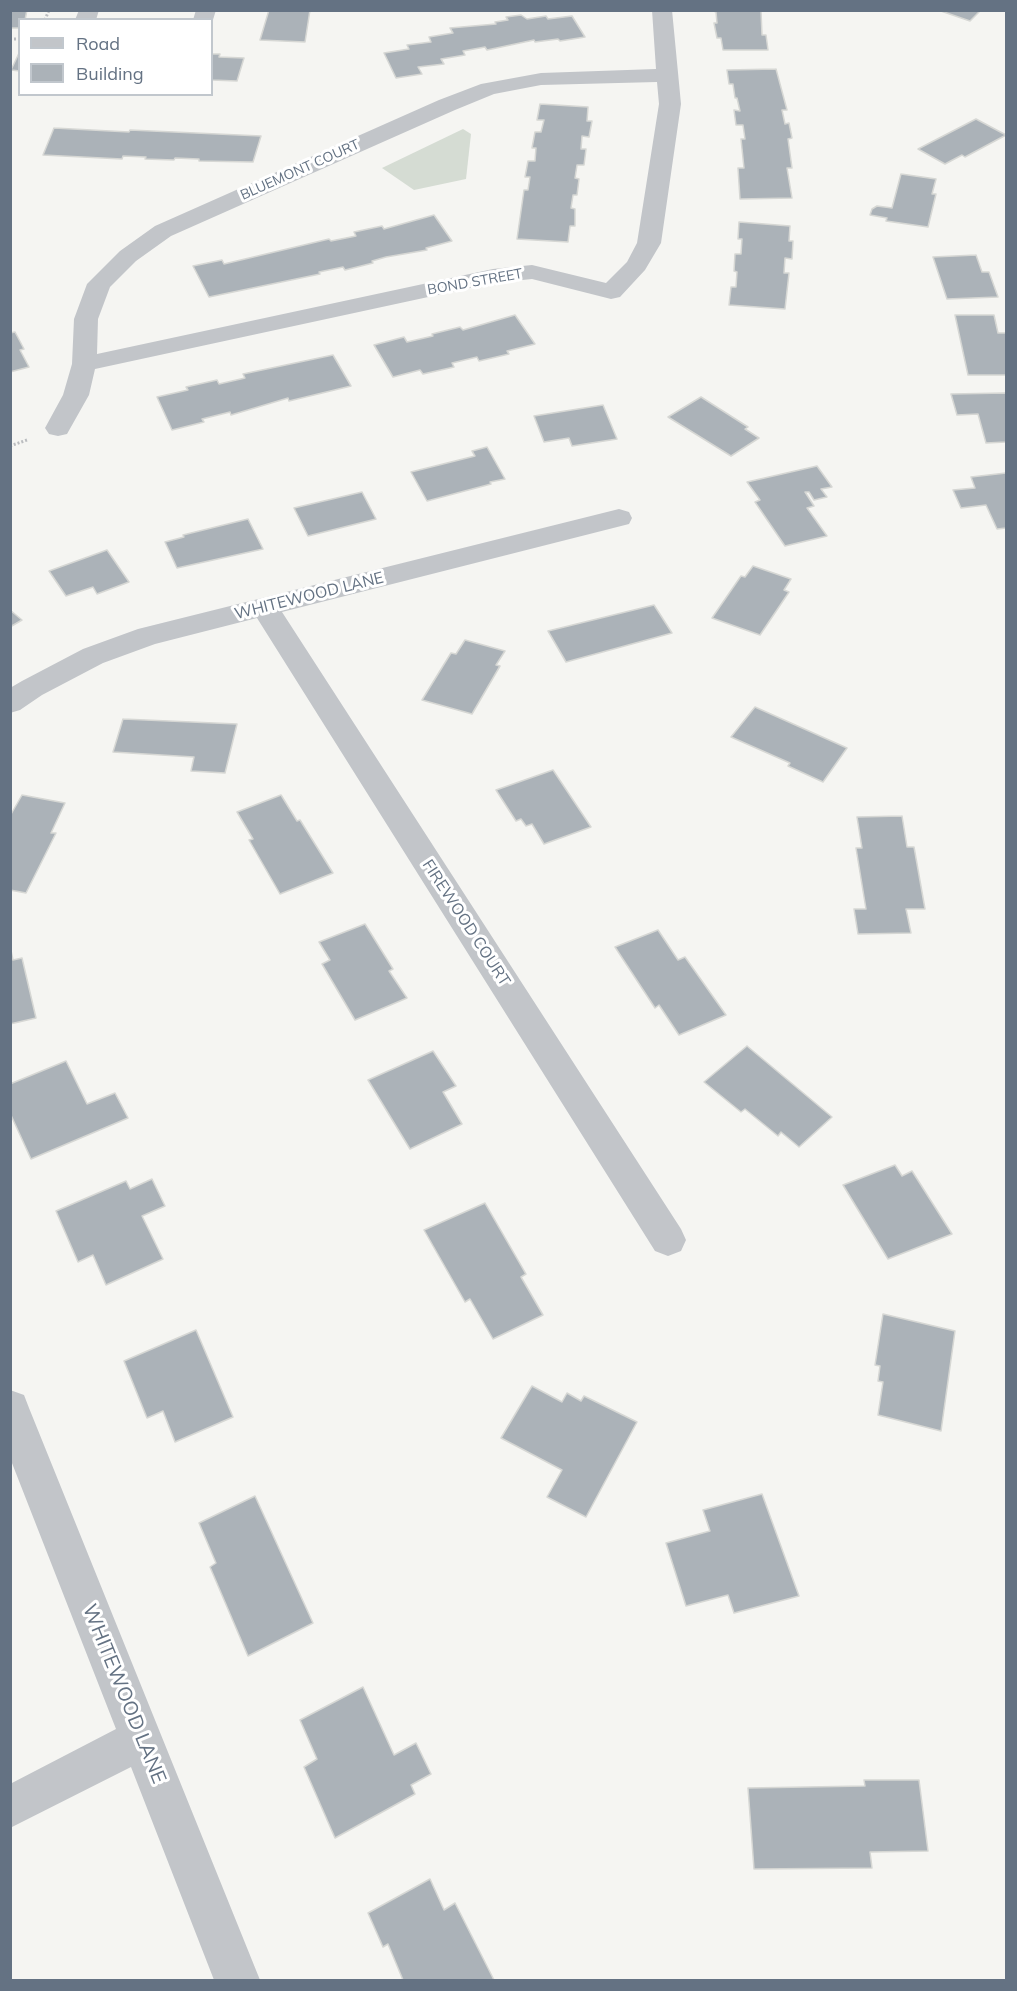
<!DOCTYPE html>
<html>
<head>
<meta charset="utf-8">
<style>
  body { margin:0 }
  #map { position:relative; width:1017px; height:1991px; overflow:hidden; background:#f5f5f2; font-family:Mulish,sans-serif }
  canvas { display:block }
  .frame { position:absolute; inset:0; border:12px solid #647283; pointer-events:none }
  .legend { position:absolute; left:18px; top:18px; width:195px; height:78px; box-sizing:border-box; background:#fff; border:2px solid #c1c7cd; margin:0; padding:8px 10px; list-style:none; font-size:18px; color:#647283 }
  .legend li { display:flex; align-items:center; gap:12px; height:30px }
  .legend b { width:30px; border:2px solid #c1c7cd }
</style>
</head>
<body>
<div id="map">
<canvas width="1017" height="1991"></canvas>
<div class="frame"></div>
<ul class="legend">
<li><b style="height:8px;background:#c2c5c9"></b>Road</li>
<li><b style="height:16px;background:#abb2b8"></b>Building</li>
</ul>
</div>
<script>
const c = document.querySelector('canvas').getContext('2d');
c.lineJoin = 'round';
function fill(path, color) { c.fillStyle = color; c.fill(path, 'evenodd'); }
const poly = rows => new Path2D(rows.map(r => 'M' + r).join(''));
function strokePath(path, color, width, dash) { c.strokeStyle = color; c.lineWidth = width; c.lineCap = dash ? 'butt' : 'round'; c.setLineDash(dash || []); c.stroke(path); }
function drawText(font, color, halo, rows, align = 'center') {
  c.font = font + ' Mulish,sans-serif'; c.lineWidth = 6; c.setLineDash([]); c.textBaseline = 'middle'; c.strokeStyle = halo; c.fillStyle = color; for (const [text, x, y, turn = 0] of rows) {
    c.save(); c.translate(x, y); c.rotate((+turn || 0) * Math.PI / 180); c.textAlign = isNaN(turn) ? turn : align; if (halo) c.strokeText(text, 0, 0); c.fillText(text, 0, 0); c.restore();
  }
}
fill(poly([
  [463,129,471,134,466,179,414,190,382,168]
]), '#d5dcd3');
const building = poly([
  [10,10,27,10,25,20,20,20,20,28,10,28,10,10],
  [269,10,310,10,305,42,260,40,269,10],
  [711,10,761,11,762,35,766,35,768,50,723,50,721,38,717,38,714,23,717,23,716,12,711,10],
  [938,10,981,10,970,21,938,10],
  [521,15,527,19,546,16,548,19,572,16,585,37,560,41,558,39,535,42,534,40,487,50,485,47,463,51,465,55,441,59,444,64,418,67,422,74,396,78,384,53,409,49,407,45,431,42,429,37,453,33,450,28,496,24,495,22,508,20,506,17,521,15],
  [20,51,20,71,11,70,20,51],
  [212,54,220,54,219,57,244,58,237,81,212,80,212,54],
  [776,69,787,110,782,110,785,124,789,123,792,138,788,139,792,168,787,168,792,198,740,199,738,168,744,168,741,139,745,139,743,125,736,125,734,110,740,111,737,98,735,98,733,84,729,84,727,70,776,69],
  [540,104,588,107,587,121,592,121,589,137,582,136,581,149,586,149,584,165,577,165,575,178,579,179,577,195,573,195,571,208,575,209,575,226,570,226,568,242,517,239,524,190,528,190,530,177,525,177,528,161,535,161,536,148,532,148,535,132,541,132,544,120,537,120,540,104],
  [976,119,1006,135,965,157,962,155,945,164,918,149,976,119],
  [54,128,129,132,130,130,261,136,253,162,199,161,199,159,175,158,174,160,145,159,146,157,123,156,122,159,43,155,54,128],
  [901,174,936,179,932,194,936,194,928,227,886,221,887,218,870,215,872,209,877,206,892,208,901,174],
  [434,215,452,241,426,248,427,250,386,257,372,261,373,263,345,270,343,267,319,272,320,274,209,297,193,266,222,260,224,264,329,239,331,241,356,236,354,232,382,226,384,229,434,215],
  [739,222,790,226,789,241,793,241,792,259,785,258,784,273,789,273,785,309,729,305,731,287,736,287,737,272,734,271,735,254,741,254,742,239,738,239,739,222],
  [976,255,982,272,989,272,998,297,947,299,933,257,976,255],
  [515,315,535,344,507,351,509,354,479,361,477,357,452,363,454,367,423,374,420,370,393,377,374,345,404,337,407,342,433,336,432,334,460,327,463,330,515,315],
  [955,315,994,315,998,333,1006,333,1006,375,968,375,955,315],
  [15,332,24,349,20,350,29,367,10,372,10,333,15,332],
  [333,355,351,386,289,401,288,398,231,415,230,412,202,419,204,422,172,430,157,397,188,390,186,387,217,380,219,384,245,378,243,374,333,355],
  [1006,393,1006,442,986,443,978,414,957,415,951,394,1006,393],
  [701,397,748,427,745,429,759,438,731,456,668,417,701,397],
  [603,405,617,439,572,446,569,438,544,442,534,416,603,405],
  [487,447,505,479,490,482,491,484,427,501,411,472,475,456,472,451,487,447],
  [817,466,832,487,821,489,827,497,814,500,809,492,805,492,814,506,807,508,827,536,785,546,755,502,760,500,747,482,817,466],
  [1006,473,1006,528,997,529,986,505,961,508,953,490,975,488,971,477,1006,473],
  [362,492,376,519,308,536,294,508,362,492],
  [248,519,263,549,177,568,165,542,184,537,183,535,248,519],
  [107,550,129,582,97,594,93,587,66,596,49,571,107,550],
  [753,566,791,579,784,590,789,592,760,635,712,618,741,576,745,577,753,566],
  [654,605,672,633,566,662,548,631,654,605],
  [10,610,22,620,10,627,10,610],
  [465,640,505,651,496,665,500,666,472,714,422,700,451,653,456,654,465,640],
  [755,707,847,748,823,782,788,766,790,763,731,737,755,707],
  [123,719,237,724,225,773,191,771,194,757,113,752,123,719],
  [553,770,591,827,544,844,532,824,526,826,521,819,516,821,496,790,553,770],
  [22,795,65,803,51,833,56,833,26,893,10,890,10,816,22,795],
  [281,795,297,821,300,820,333,873,280,894,249,840,253,839,237,812,281,795],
  [902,816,907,847,914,847,925,909,906,909,911,933,858,934,854,909,866,909,856,848,862,848,857,817,902,816],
  [365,924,393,969,389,971,407,998,355,1020,322,964,330,960,319,942,365,924],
  [658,930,678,960,685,957,726,1015,679,1035,659,1005,655,1008,615,947,658,930],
  [10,946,13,960,22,958,36,1018,10,1024,10,946],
  [747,1046,832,1117,799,1147,781,1132,778,1136,745,1109,741,1112,704,1082,747,1046],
  [433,1051,456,1086,443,1092,462,1124,410,1149,368,1080,433,1051],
  [66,1061,87,1104,115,1093,128,1118,31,1159,10,1113,10,1084,66,1061],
  [895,1165,902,1176,912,1171,952,1234,888,1259,843,1185,895,1165],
  [152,1179,165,1206,142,1216,163,1259,106,1285,93,1255,78,1262,56,1211,126,1181,130,1189,152,1179],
  [485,1203,526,1274,521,1277,543,1315,493,1339,470,1299,465,1302,424,1230,485,1203],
  [883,1314,955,1331,941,1431,878,1415,883,1382,878,1381,880,1366,875,1365,883,1314],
  [196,1330,233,1417,175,1442,163,1411,147,1418,124,1361,196,1330],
  [532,1386,562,1402,567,1393,581,1401,584,1396,637,1422,586,1517,547,1497,562,1470,501,1438,532,1386],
  [762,1494,799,1596,734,1613,728,1595,686,1606,666,1543,710,1531,703,1510,762,1494],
  [255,1496,313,1623,248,1656,210,1567,216,1563,199,1523,255,1496],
  [363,1687,394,1755,416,1743,431,1774,411,1785,415,1794,335,1838,304,1767,317,1759,300,1720,363,1687],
  [864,1780,919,1780,928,1851,870,1852,872,1868,754,1869,748,1788,865,1786,864,1780],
  [430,1879,444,1910,455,1903,494,1980,403,1980,388,1944,383,1947,368,1913,430,1879]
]);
fill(building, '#abb2b8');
strokePath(building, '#d6d7d4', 1.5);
strokePath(poly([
  [45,20,49,10],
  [10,39,20,39],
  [10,446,27,440]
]), '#babcbf', 3, [2, 2]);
fill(poly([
  [79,10,99,10,96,20,75,20,79,10],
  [196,10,216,10,212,23,212,20,193,20,196,10],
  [652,10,672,10,681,104,661,243,645,270,620,297,611,299,532,279,493,283,95,369,89,395,67,434,58,436,49,434,45,428,63,395,72,364,74,319,87,284,120,251,155,226,439,100,481,84,541,73,656,69,652,10],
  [657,82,659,104,637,243,627,262,606,283,532,265,493,269,97,354,98,319,110,287,136,261,171,236,455,110,494,94,541,85,657,82],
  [619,509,629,512,632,518,629,524,282,612,681,1229,686,1240,681,1251,668,1256,655,1251,257,618,155,644,103,663,42,695,20,710,10,713,10,688,22,681,83,649,138,629,619,509],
  [10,1390,24,1395,29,1408,260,1980,214,1980,131,1767,10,1828,10,1784,116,1729,10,1458,10,1390]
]), '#c2c5c9');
drawText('14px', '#647283', '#fff', [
  ["BLUEMONT COURT",300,170,-24],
  ["BOND STREET",475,282,-10]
]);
drawText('16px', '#647283', '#fff', [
  ["WHITEWOOD LANE",309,596,-14],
  ["FIREWOOD COURT",466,923,57]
]);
drawText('20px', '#647283', '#fff', [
  ["WHITEWOOD LANE",124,1694,68]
]);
</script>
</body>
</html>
